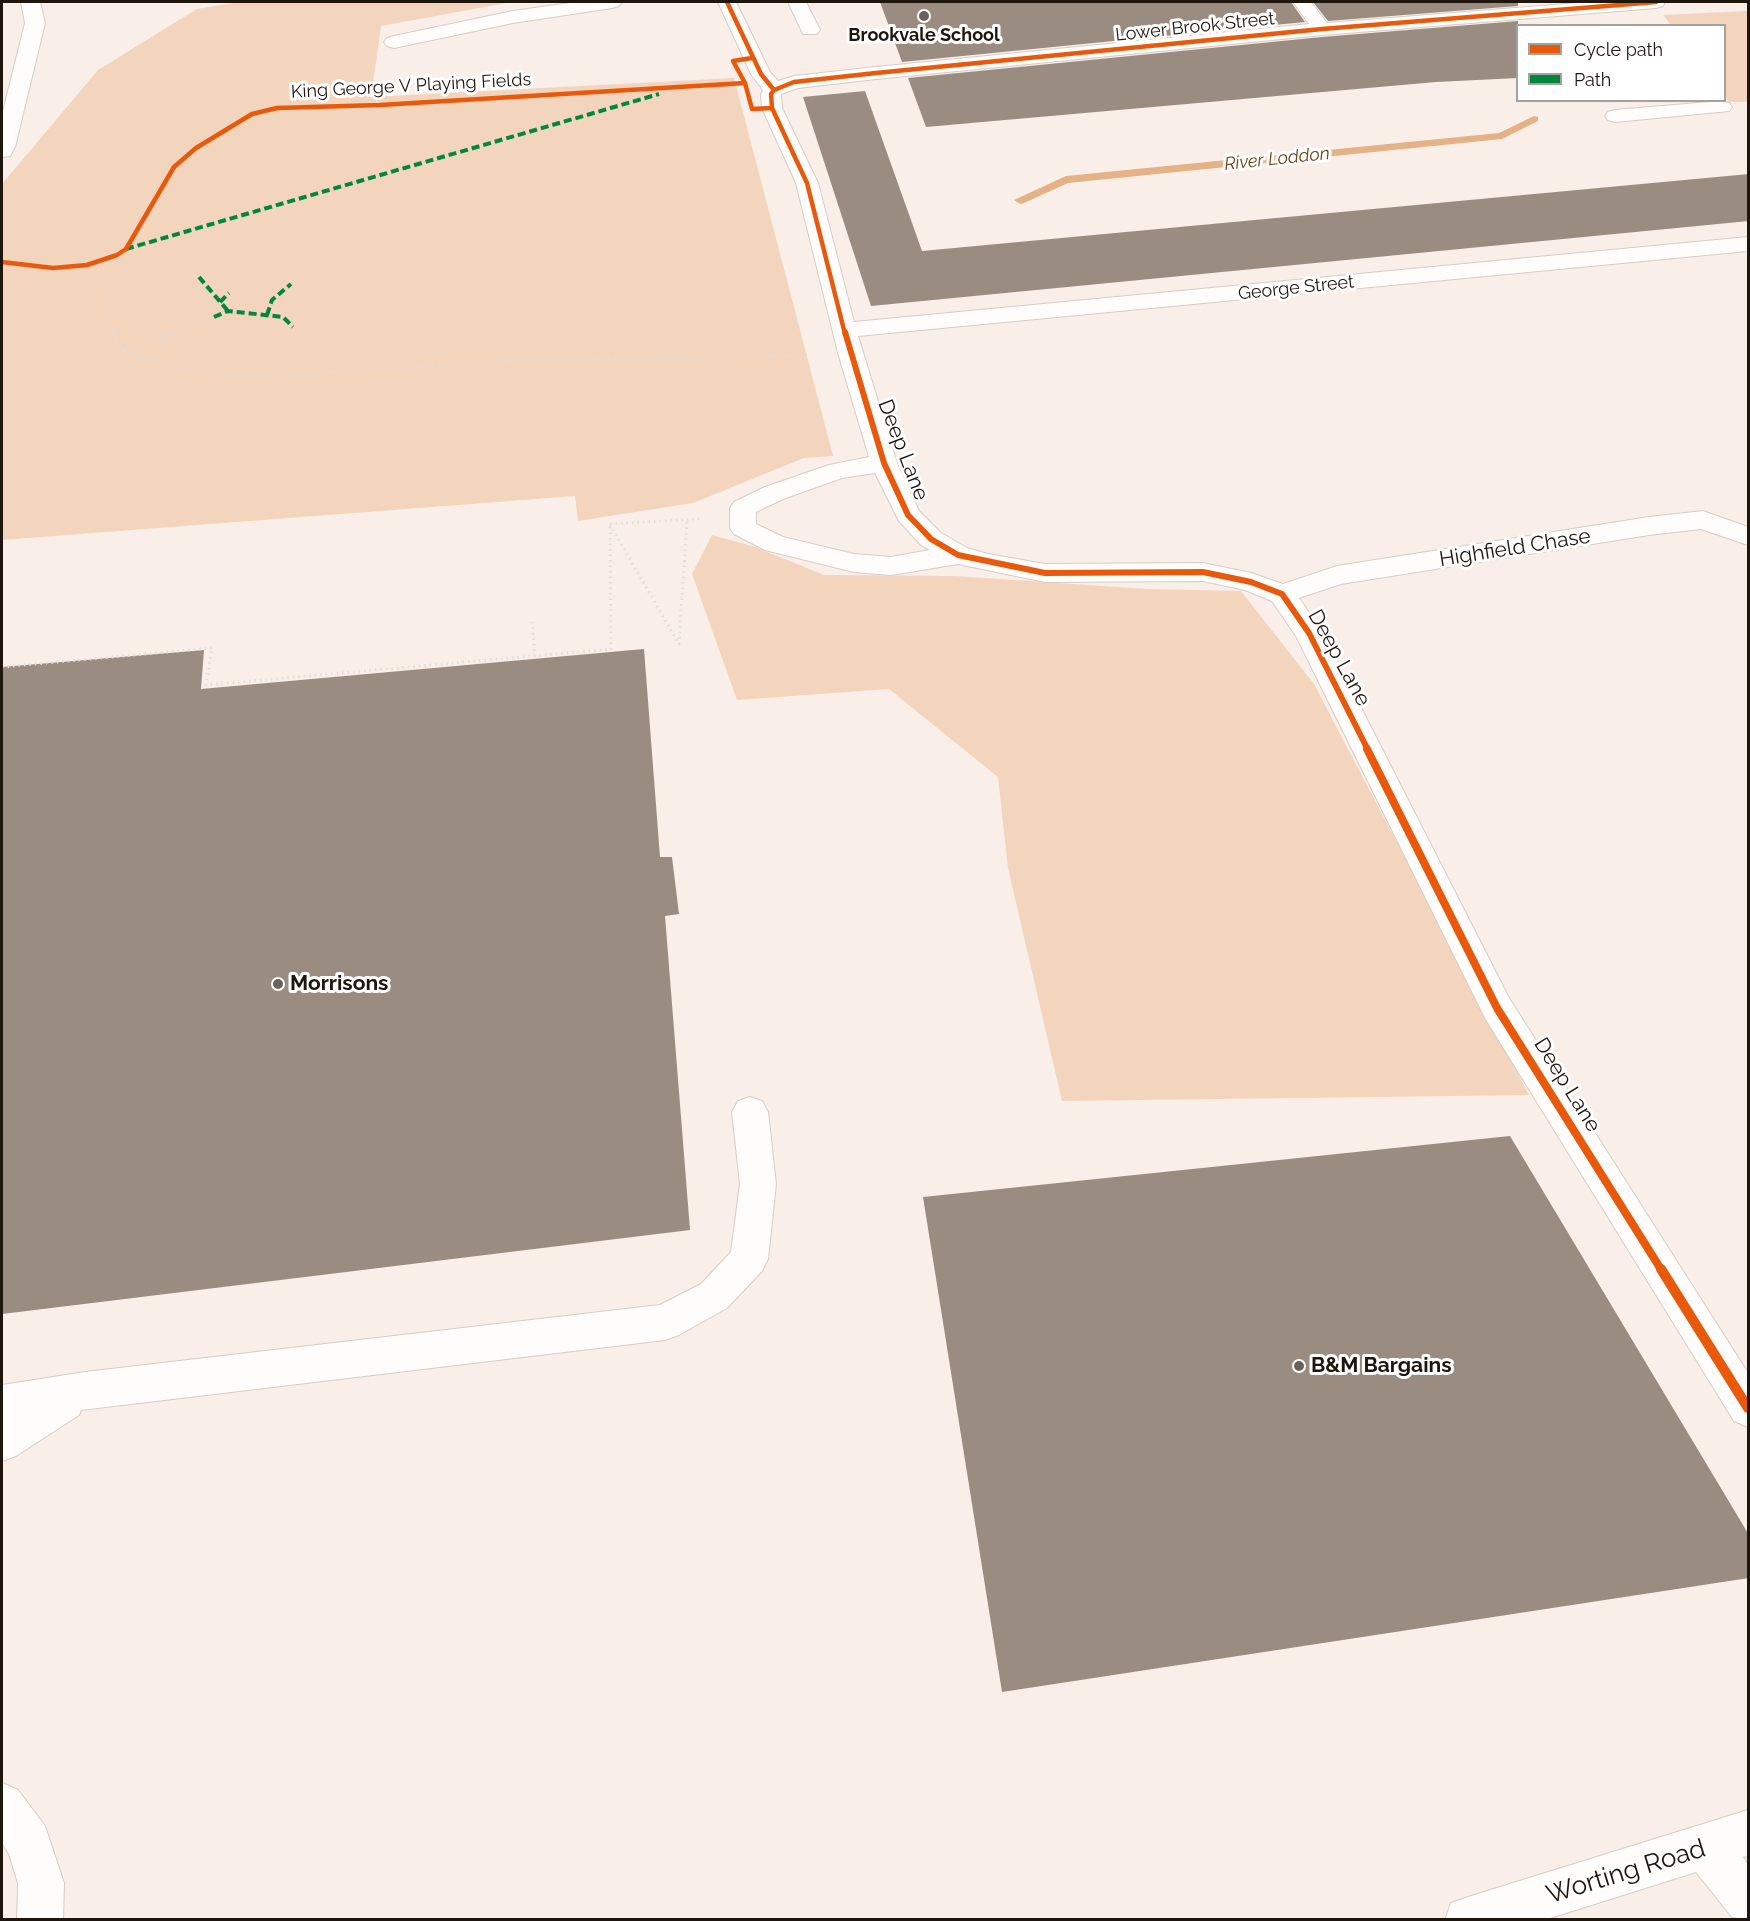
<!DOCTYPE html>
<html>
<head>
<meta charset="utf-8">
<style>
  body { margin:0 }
  #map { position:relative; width:1750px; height:1921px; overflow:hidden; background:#f9efe8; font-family:Raleway,sans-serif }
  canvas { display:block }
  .frame { position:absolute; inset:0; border:3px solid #1e150d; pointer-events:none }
  .legend { position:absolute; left:1516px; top:24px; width:210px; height:78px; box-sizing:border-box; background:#fff; border:2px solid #a5a19e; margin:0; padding:8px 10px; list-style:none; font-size:18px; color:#1e150d }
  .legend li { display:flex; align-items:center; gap:12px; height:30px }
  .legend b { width:30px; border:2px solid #a5a19e }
</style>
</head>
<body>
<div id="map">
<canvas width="1750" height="1921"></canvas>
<div class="frame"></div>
<ul class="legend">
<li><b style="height:8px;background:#e8590c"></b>Cycle path</li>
<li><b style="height:8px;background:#00873e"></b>Path</li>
</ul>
</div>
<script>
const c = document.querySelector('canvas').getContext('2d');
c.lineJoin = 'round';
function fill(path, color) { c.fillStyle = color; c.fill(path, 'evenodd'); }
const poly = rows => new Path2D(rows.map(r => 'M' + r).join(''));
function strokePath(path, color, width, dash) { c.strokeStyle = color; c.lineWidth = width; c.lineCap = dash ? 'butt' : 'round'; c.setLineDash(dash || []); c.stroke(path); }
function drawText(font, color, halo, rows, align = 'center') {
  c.font = font + ' Raleway,sans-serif'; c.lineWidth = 6; c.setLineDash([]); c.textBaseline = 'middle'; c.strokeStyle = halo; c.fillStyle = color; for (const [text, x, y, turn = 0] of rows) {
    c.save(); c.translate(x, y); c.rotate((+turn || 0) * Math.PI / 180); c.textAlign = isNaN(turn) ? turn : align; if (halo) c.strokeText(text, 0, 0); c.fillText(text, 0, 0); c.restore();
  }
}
fill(poly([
  [239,2,512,2,381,26,371,97,734,78,833,456,804,458,693,503,578,521,575,496,2,540,2,184,98,70,197,9],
  [1748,11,1748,102,1729,102,1725,96,1724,26,1671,25,1663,15],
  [712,535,755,547,824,575,955,576,1147,589,1241,591,1314,684,1529,1095,1062,1101,1008,868,998,777,889,689,737,700,692,574]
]), '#f3d4bc');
fill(poly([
  [1534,116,1538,117,1538,121,1502,139,1068,183,1024,203,1020,204,1014,200,1066,176,1499,133,1534,116]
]), '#e5b186');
fill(poly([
  [880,2,1291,2,1305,22,902,62],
  [1313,2,1518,2,1518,6,1328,21],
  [1518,21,1518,78,1436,82,926,127,908,78,1322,37],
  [865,91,922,251,1749,174,1749,221,871,306,803,97],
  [644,649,660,857,672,857,679,914,665,916,690,1230,2,1314,2,667,204,650,201,689],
  [1510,1136,1749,1535,1749,1578,1002,1692,923,1197]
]), '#9a8c80');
const minor = poly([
  [21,2,40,2,45,23,15,147,10,156,2,157,2,115,25,23,21,2],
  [577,2,622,2,619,6,612,8,513,23,394,48,387,46,384,42,387,38,394,36,513,11,577,2],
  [718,2,736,2,770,72,778,81,794,76,876,67,1309,24,1293,2,1311,2,1327,23,1591,2,1665,2,1663,6,1656,8,1322,35,876,79,798,88,781,94,782,108,818,183,854,322,1748,237,1748,251,858,336,897,463,919,511,941,533,967,548,988,554,1045,564,1203,563,1251,573,1283,584,1337,566,1649,517,1703,511,1748,527,1748,545,1701,529,1649,535,1341,584,1299,598,1323,633,1509,998,1748,1373,1748,1427,1734,1421,1485,1018,1296,636,1272,601,1245,590,1203,581,1045,582,958,564,891,575,854,572,765,550,734,534,730,528,730,508,734,502,765,487,829,465,869,457,838,353,796,183,762,108,761,94,763,90,751,74,718,2],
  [875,473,899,521,921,545,930,550,891,557,854,554,783,537,756,524,756,512,783,499,842,478,875,473],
  [788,2,806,2,820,30,817,34,803,34,788,2],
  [1722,101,1729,103,1732,107,1729,111,1615,122,1608,120,1605,116,1608,112,1615,110,1722,101],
  [750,1097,762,1101,768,1112,776,1184,768,1259,762,1271,727,1308,679,1335,665,1340,81,1410,79,1415,16,1456,2,1461,2,1385,85,1372,660,1305,701,1284,731,1252,740,1184,732,1112,738,1101,750,1097],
  [2,1783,18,1790,45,1826,64,1883,63,1920,17,1920,18,1883,9,1854,2,1843,2,1783],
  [1748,1810,1748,1856,1743,1857,1748,1865,1748,1920,1732,1917,1696,1872,1544,1920,1445,1920,1451,1903,1468,1897,1748,1810]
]);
strokePath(minor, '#d6cdc5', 2);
strokePath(poly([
  [87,265,119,262],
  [114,334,107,311,117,267,126,249],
  [170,334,214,317]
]), '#e0ddda', 2, [1, 3]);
strokePath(poly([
  [113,332,118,348,140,359,207,373,319,373,538,360,807,355],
  [124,351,174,332],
  [610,524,699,519],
  [610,525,679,644,687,521],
  [532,622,535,655],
  [2,667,212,648,206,685,611,649,610,524]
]), '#e0ddda', 3, [1.5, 4]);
fill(minor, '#fefdfc');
strokePath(poly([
  [126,249,659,94],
  [199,277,228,311],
  [220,302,229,293],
  [267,315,272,300,291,284],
  [214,317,228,311,283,317,293,327]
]), '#00873e', 4, [8, 4]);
strokePath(poly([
  [727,2,761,74,774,90],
  [752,58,733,61,745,83,752,109,772,108],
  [774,90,771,94,772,108,807,183,845,334],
  [774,90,794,82,876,73,1322,29,1656,2],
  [2,262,53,268,87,265,117,255,126,249,174,167,196,148,252,114,277,108,380,105,745,83]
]), '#e8590c', 4.5);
strokePath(poly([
  [845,332,884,463,908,515,931,539,958,555,1045,573,1203,572,1251,582,1282,594,1309,633,1368,750]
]), '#e8590c', 6);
strokePath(poly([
  [1367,749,1497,1008,1662,1271]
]), '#e8590c', 8);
strokePath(poly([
  [1661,1269,1748,1408]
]), '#e8590c', 10);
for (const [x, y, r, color] of [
  [924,16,6,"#6b615a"],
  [278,984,6,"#6b615a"],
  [1299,1366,6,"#6b615a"]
]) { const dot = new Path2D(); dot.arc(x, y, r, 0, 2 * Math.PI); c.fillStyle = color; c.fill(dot); strokePath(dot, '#fff', 2); }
drawText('18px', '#1e150d', '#fff', [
  ["Lower Brook Street",1195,27,-6],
  ["King George V Playing Fields",411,86,-3],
  ["George Street",1296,288,-6]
]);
drawText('bold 18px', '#1e150d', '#fff', [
  ["Brookvale School",924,36]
]);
drawText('italic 18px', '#6e4014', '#fff', [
  ["River Loddon",1277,159,-6]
]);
drawText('21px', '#1e150d', '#fff', [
  ["Deep Lane",903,450,69],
  ["Highfield Chase",1515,548,-9],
  ["Deep Lane",1339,658,61],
  ["Deep Lane",1567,1085,58]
]);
drawText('bold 21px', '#1e150d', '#fff', [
  ["Morrisons",290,984],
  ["B&M Bargains",1311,1366]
], 'left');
drawText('26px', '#1e150d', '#fff', [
  ["Worting Road",1626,1872,-17]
]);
</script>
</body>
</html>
